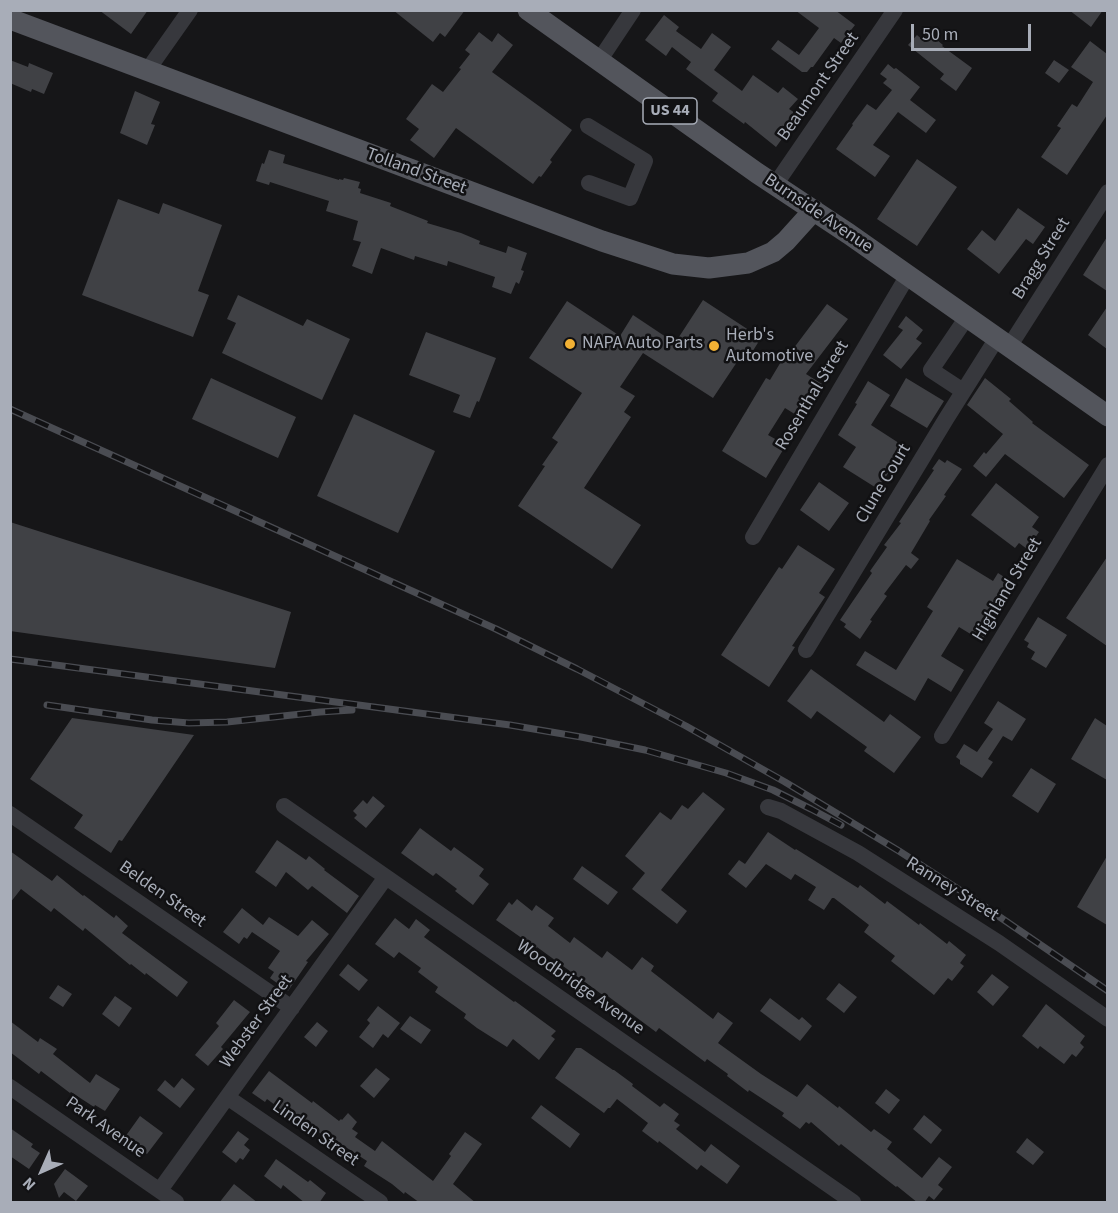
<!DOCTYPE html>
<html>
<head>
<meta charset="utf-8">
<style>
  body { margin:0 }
  #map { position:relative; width:1118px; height:1213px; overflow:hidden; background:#161618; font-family:"Source Sans 3",sans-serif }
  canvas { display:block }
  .frame { position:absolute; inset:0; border:12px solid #a8adb8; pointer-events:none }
  .north { position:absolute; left:12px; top:1141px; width:60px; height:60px; -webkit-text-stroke:4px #111113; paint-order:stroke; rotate:225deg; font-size:16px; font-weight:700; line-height:24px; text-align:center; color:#a8adb8 }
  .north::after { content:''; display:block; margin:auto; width:21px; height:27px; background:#a8adb8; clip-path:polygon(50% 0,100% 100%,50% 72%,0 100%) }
  .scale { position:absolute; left:911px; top:24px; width:120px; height:27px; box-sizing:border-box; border:3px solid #a8adb8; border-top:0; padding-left:8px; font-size:18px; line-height:21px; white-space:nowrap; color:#a8adb8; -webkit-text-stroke:4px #111113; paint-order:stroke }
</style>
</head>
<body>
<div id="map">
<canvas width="1118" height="1213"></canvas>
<div class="frame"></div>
<div class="north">N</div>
<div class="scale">50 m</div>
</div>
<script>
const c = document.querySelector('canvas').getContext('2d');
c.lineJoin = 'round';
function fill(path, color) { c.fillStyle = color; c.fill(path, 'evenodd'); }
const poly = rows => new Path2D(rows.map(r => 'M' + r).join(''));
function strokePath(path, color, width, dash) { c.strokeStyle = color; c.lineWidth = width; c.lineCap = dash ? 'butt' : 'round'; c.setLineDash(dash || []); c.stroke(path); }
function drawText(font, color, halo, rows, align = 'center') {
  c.font = font + ' "Source Sans 3",sans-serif'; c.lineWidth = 5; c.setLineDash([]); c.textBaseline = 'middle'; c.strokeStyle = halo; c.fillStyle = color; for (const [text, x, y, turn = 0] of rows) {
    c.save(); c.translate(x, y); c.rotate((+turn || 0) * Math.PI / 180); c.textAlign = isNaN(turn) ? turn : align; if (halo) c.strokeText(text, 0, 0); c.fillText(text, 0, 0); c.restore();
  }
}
fill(poly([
  [99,10,148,10,131,34],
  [393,10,465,10,445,37,440,33,433,42],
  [795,10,835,10,855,25,841,43,834,38,813,67,811,67,807,72,802,72,771,49,778,40,799,55,819,28],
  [1069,10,1103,10,1091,27],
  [664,15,679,27,676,31,701,49,712,33,731,47,714,70,742,91,753,75,778,93,783,87,798,99,789,109,795,113,783,129,787,132,776,147,745,122,744,124,712,101,718,93,686,69,691,62,672,47,666,56,645,40],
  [479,32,492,42,498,33,513,45,492,72,572,130,550,160,552,162,541,177,539,176,533,184,456,128,434,158,410,140,419,129,406,119,432,84,443,92,461,69,459,68,470,54,465,50],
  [917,35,925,42,931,35,943,45,942,46,972,68,956,91,940,79,944,74,908,45],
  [1090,41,1107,54,1107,115,1067,175,1041,157,1061,128,1057,126,1072,104,1077,107,1093,82,1071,67],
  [10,60,28,67,29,63,53,73,44,94,32,89,31,92,10,83],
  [1054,60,1069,70,1059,83,1045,73],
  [888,64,894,69,896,68,920,87,910,100,936,120,926,133,898,112,873,145,890,156,875,177,836,149,853,125,852,124,867,104,876,110,892,90,883,83,887,79,880,74],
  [135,91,160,102,151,124,155,125,147,145,120,133],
  [269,150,285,155,283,163,339,180,339,179,343,180,344,178,360,182,358,188,361,189,360,193,391,203,390,206,428,221,427,223,461,233,480,241,479,244,506,253,508,246,527,253,521,270,524,271,519,284,516,282,511,294,492,287,495,277,448,261,447,266,415,256,414,260,381,248,372,274,352,266,361,242,353,240,358,221,326,211,329,201,270,182,269,185,256,181,262,163,264,164],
  [917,159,957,187,917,246,877,219],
  [118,199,159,214,163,203,222,225,198,291,209,295,193,337,82,295],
  [1018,208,1045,227,1033,244,1026,239,999,274,967,249,982,230,995,241],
  [1107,237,1107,291,1083,275],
  [238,295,303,326,307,319,350,339,322,400,222,353,236,323,227,319],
  [703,300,761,338,747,360,741,356,713,398,643,353,620,387,635,396,624,412,631,417,584,488,641,525,612,569,518,506,545,466,542,465,558,442,552,438,582,393,529,358,567,301,620,336,633,315,675,343],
  [827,304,848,319,806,374,822,384,801,418,785,408,768,435,786,445,766,478,722,451,766,378,770,380,782,360,784,361],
  [1107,307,1107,349,1088,335],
  [906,316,923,330,916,339,922,343,901,369,883,355,903,330,898,327],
  [426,332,496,358,479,402,477,401,470,418,453,412,460,395,409,375],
  [211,378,296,417,278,458,192,419],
  [906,378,944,401,927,428,890,406],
  [985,378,1011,399,1009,401,1033,422,1032,423,1089,465,1064,498,1005,454,986,477,973,466,984,452,986,454,1003,434,967,405],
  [868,381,890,395,871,425,905,447,878,489,843,467,856,447,838,435,857,404,855,403],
  [354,414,435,451,398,533,317,496],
  [939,459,945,463,947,460,962,469,944,495,946,496,929,520,930,521,911,553,919,559,911,569,906,565,884,594,887,596,870,620,872,621,860,639,844,627,846,624,840,620,872,573,870,571,887,547,884,545,901,523,899,522,934,470,932,469],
  [819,482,849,503,829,531,800,510],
  [996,483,1039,517,1032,527,1039,532,1027,549,1019,543,1015,548,971,515],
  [10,522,291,612,275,668,10,631],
  [798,545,835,569,819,593,825,597,792,646,795,647,769,687,721,655,779,567,782,569],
  [1107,557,1107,646,1066,618],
  [957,559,993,581,998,573,1015,584,1010,592,1012,593,982,641,959,627,941,656,964,670,951,692,928,678,915,701,856,665,865,651,896,670,933,611,927,607],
  [1038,617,1067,635,1046,668,1031,659,1035,652,1027,647,1029,643,1024,640],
  [811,669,884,722,890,714,921,737,894,773,864,751,867,747,817,711,811,719,787,701],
  [998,701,1026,719,1012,741,1003,736,988,759,993,762,982,778,960,764,960,760,956,757,964,744,977,752,993,729,984,723],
  [72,718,194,735,122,841,119,840,111,853,74,828,83,815,30,779],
  [1095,718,1107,726,1107,780,1071,759],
  [1031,768,1056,784,1038,813,1012,796],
  [703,792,725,809,661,890,687,911,677,924,632,889,645,873,625,856,660,812,671,820,682,805,688,809],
  [373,796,385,806,366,828,354,818,357,815,353,811,363,800,367,804],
  [420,828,451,851,454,847,484,869,479,876,489,884,473,905,455,891,457,889,436,873,433,876,401,853],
  [768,832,795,850,796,849,858,888,860,885,885,904,887,901,919,925,920,923,947,944,949,941,966,955,960,963,964,966,952,981,948,978,934,995,891,961,895,956,864,932,869,925,834,898,832,898,824,910,808,900,816,887,795,874,791,880,766,864,746,888,728,874,739,860,745,864],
  [277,840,306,860,309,856,325,869,324,870,359,896,347,913,312,886,308,890,286,872,276,887,255,872],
  [10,851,52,881,57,875,83,896,84,895,114,918,116,915,128,926,122,933,188,982,177,997,146,973,145,975,131,964,130,965,85,928,83,931,54,908,51,912,21,889,10,903],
  [1107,856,1107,925,1077,907],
  [582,866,618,892,608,905,573,879],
  [517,899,532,911,536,905,554,918,548,926,570,943,574,937,602,958,607,951,632,970,642,957,654,966,651,971,713,1019,718,1012,733,1023,718,1043,761,1074,797,1097,807,1084,838,1108,839,1106,871,1132,874,1129,892,1142,887,1149,922,1178,939,1157,952,1167,938,1185,943,1189,934,1200,929,1196,924,1203,918,1203,897,1186,896,1187,841,1144,839,1146,811,1122,809,1124,806,1122,800,1129,782,1116,784,1113,749,1090,748,1092,727,1076,728,1074,707,1059,705,1062,659,1028,656,1032,605,994,604,996,537,947,536,948,496,920,509,902,512,905],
  [242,908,263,925,269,917,298,936,312,920,329,934,306,961,308,962,288,991,270,978,274,972,268,968,280,951,252,932,247,939,244,937,239,944,223,932],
  [395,918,409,929,416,919,430,930,424,937,514,1002,515,1001,556,1031,551,1036,555,1039,539,1060,513,1039,507,1047,477,1028,464,1018,466,1014,435,992,438,987,418,972,421,968,399,952,394,958,375,944],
  [348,964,368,980,359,991,339,975],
  [992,974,1009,987,993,1006,977,992],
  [839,983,857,997,844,1013,826,999],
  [58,985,72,994,63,1007,49,998],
  [115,996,132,1008,119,1027,102,1014],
  [770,998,799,1020,802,1017,812,1026,800,1041,760,1011],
  [234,1000,250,1012,221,1047,223,1049,208,1066,195,1055,219,1026,216,1023],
  [1046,1004,1085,1036,1080,1043,1084,1047,1076,1057,1072,1054,1064,1064,1040,1046,1038,1049,1022,1036],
  [378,1006,400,1023,388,1038,383,1034,373,1048,359,1037,370,1023,367,1020],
  [410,1016,431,1030,421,1044,400,1029],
  [10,1021,38,1042,40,1038,57,1049,53,1054,90,1083,96,1074,120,1089,105,1111,95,1105,94,1107,71,1092,70,1093,41,1071,39,1074,10,1052],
  [317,1022,328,1031,316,1047,304,1037],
  [576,1048,581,1048,613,1070,614,1070,633,1084,632,1086,660,1107,664,1103,679,1114,674,1121,680,1125,676,1129,705,1152,711,1144,740,1166,727,1184,701,1165,697,1170,659,1141,658,1143,642,1131,648,1123,617,1099,610,1108,608,1108,604,1113,555,1078],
  [376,1068,390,1079,374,1098,360,1086],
  [269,1071,312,1103,313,1101,339,1121,341,1119,342,1120,348,1113,357,1122,352,1129,358,1133,355,1137,375,1151,382,1141,433,1181,451,1156,449,1154,465,1132,482,1144,453,1184,476,1203,420,1203,405,1192,404,1194,392,1184,364,1166,367,1161,347,1148,344,1151,316,1130,315,1131,289,1110,287,1114,267,1099,265,1102,252,1093],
  [182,1078,195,1089,180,1108,157,1090,165,1080,174,1088],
  [886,1089,900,1100,889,1114,875,1103],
  [541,1105,580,1134,570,1148,531,1118],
  [924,1115,942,1130,931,1144,913,1129],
  [140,1116,163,1133,147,1154,125,1137],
  [10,1128,33,1144,31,1147,40,1153,29,1169,10,1156],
  [238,1131,249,1139,244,1145,250,1150,243,1160,240,1158,236,1163,222,1152],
  [1027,1138,1044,1152,1033,1165,1016,1152],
  [276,1159,308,1182,310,1180,326,1193,319,1203,305,1203,283,1185,281,1189,264,1176],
  [65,1169,88,1186,76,1201,64,1192,59,1198,54,1184],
  [234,1184,258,1203,219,1203]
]), '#404145');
strokePath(poly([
  [599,61,633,10],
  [147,71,190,10],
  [588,126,645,161,630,198,589,183],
  [775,185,895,10],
  [1009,347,1108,192],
  [963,391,931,370,967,317],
  [753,537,908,275],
  [806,650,946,419,997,338],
  [942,736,1108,465],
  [284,806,853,1202],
  [768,807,781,811,858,853,999,943,1108,1019],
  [10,814,292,1008],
  [10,1087,176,1202],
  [227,1097,380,1202],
  [160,1190,386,877]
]), '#37383d', 16);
strokePath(poly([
  [528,10,757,173,849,234,1108,416],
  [10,19,602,241,673,264,709,268,748,263,773,252,786,241,814,210]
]), '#53555c', 21);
const rail = poly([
  [10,409,496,629,577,669,686,726,785,782,899,851,972,898,1108,991],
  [10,659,510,725,581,737,645,750,726,773,773,790,811,809,841,825],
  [47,705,152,720,189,723,227,722,320,712,352,710]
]);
strokePath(rail, '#4a4c52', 7);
strokePath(rail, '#111113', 4.5, [14]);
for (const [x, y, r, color] of [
  [570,344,6,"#f2b134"],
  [714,346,6,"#f2b134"]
]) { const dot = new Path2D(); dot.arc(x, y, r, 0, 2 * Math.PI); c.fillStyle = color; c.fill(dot); strokePath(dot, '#111113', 2); }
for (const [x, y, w] of [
  [670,111,54]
]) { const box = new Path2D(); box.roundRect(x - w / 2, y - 13, w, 26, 4.5); c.fillStyle = '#111113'; c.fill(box); strokePath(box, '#a8adb8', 1.5); }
drawText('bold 16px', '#a8adb8', null, [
  ["US 44",670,111]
]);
drawText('18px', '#a8adb8', '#111113', [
  ["Beaumont Street",819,87,-55],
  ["Tolland Street",416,172,20],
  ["Burnside Avenue",818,214,34],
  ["Bragg Street",1042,259,-58],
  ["Rosenthal Street",813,396,-59],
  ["Clune Court",884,484,-59],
  ["Highland Street",1008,590,-59],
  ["Ranney Street",952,890,32],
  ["Belden Street",162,895,35],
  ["Woodbridge Avenue",580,988,35],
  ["Webster Street",257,1022,-54],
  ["Park Avenue",105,1128,35],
  ["Linden Street",315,1134,35]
]);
drawText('18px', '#a8adb8', '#111113', [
  ["Herb's",726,336],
  ["Automotive",726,357],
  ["NAPA Auto Parts",582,344]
], 'left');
</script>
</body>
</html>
